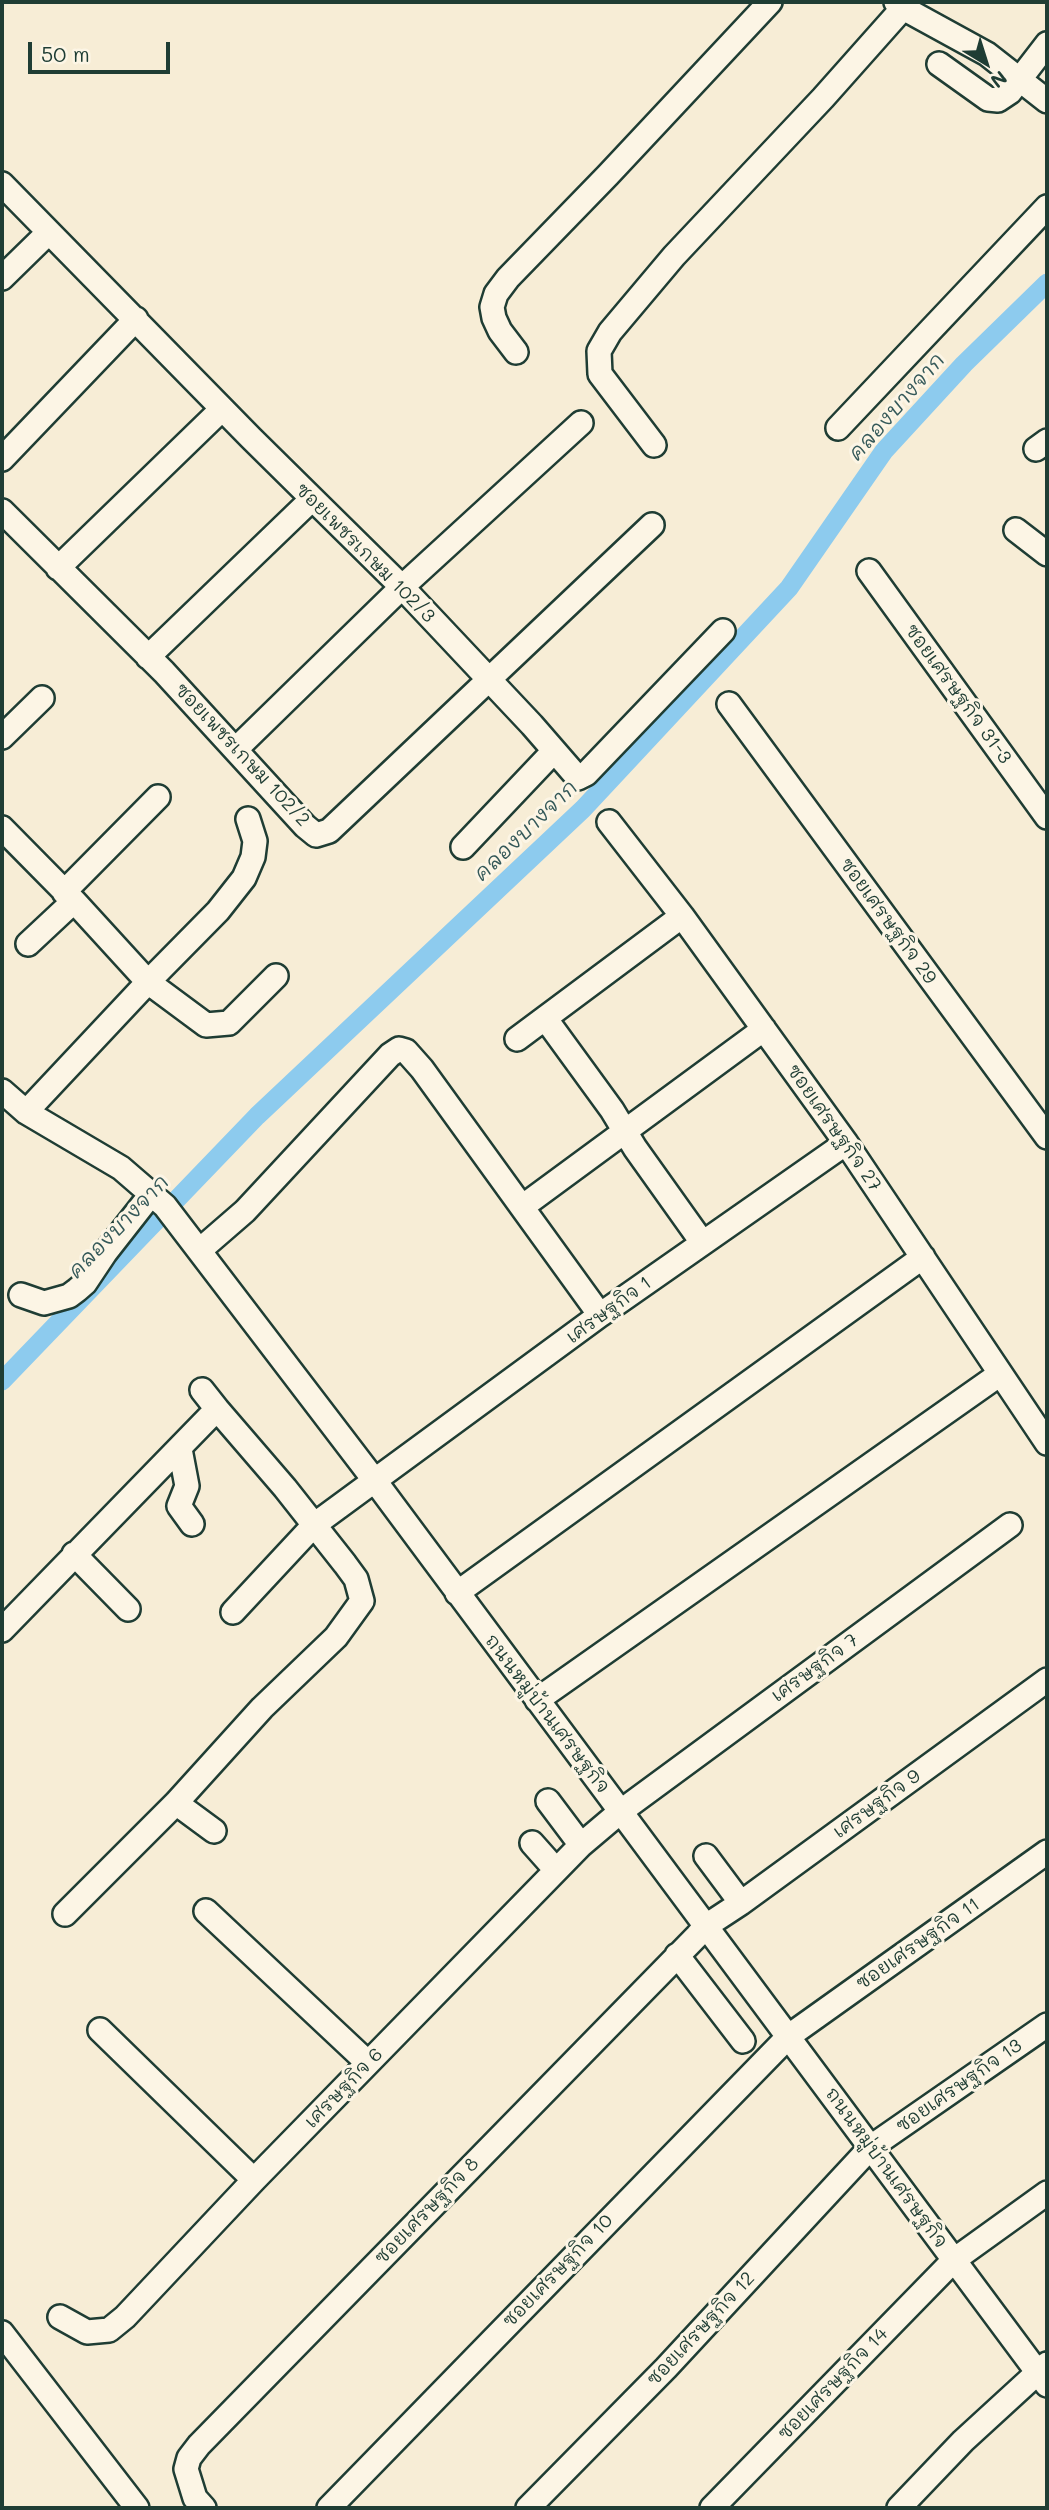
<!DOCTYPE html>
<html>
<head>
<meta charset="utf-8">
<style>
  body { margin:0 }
  #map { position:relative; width:1049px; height:2510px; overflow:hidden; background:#f7edd6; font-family:Mali,sans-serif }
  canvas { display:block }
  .frame { position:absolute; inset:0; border:4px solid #1f3d34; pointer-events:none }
  .north { position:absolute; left:951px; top:28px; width:70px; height:70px; -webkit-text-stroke:5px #fcf5e5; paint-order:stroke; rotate:142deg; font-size:19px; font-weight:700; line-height:28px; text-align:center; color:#1f3d34 }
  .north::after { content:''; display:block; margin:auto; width:24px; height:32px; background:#1f3d34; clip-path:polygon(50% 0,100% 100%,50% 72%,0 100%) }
  .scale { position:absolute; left:28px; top:42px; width:142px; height:32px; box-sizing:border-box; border:4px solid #1f3d34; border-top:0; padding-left:9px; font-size:21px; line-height:24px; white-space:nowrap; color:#1f3d34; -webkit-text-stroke:5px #fcf5e5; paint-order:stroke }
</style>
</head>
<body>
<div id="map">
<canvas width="1049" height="2510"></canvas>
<div class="frame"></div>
<div class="north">N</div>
<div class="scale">50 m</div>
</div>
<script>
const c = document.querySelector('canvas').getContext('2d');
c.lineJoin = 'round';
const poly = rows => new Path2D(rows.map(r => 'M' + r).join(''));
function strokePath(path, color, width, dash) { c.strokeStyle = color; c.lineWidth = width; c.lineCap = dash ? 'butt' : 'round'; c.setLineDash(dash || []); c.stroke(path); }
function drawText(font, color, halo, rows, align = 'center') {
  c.font = font + ' Mali,"Playpen Sans Thai",sans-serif'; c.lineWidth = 6; c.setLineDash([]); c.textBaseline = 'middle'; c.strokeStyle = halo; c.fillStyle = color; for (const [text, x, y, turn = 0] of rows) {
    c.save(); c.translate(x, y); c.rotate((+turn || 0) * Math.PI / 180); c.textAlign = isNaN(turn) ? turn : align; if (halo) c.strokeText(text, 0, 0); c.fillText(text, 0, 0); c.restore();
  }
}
strokePath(poly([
  [2,1381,257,1116,583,809,789,588,884,451,964,364,1047,283]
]), '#8dcbee', 19);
const minor = poly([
  [896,2,903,8,987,54,1047,101],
  [939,64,988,99,998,100,1010,92,1047,44],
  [2,184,251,438,402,587,532,725,578,778,586,774,723,631],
  [2,278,49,232],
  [516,352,500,331,494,318,492,307,496,294,508,278,608,175,770,2],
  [838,428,1047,207],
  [654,445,600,374,599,351,610,332,674,256,823,98,903,8],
  [1036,449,1047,441],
  [2,459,136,319],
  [2,511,164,672,305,826,316,835,329,831,652,525],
  [1016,530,1047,554],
  [58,568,222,409],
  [869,571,1047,817],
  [148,657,312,499],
  [729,704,1047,1137],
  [2,737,42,698],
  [236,749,402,587,581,423],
  [609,822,682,916,846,1143,1047,1443],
  [2,828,74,901,148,982,206,1025,229,1023,276,976],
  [463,847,554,751],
  [64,892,158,797],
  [28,944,74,901],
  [545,1018,612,1110,635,1148,702,1242],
  [517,1039,682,916],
  [2,1091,26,1112,121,1168,165,1206,375,1481,1047,2385],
  [26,1112,148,982,218,911,244,878,253,857,255,841,248,819],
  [522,1207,764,1029],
  [200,1250,245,1211,390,1055,399,1049,406,1051,422,1069,600,1315],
  [21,1295,44,1303,69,1296,77,1290,85,1283,105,1253,152,1193],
  [180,1449,187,1486,179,1506,192,1524],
  [74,1554,128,1609],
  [457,1593,923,1257],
  [233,1612,314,1525,600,1315,846,1143],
  [2,1630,217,1409,202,1390],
  [537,1700,1000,1374],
  [548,1801,581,1845],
  [176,1803,214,1831],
  [532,1843,556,1870],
  [706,1856,741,1903],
  [206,1911,368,2063],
  [65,1914,176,1803,262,1708,336,1637,362,1601,356,1579,345,1564,285,1488,217,1409],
  [677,1955,743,2041],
  [100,2030,254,2180],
  [60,2317,87,2332,109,2330,125,2317,254,2180,581,1845,620,1812,1010,1525],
  [2,2333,137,2508],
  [204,2508,195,2498,186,2469,189,2458,199,2445,697,1936,706,1926,741,1903,1047,1680],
  [329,2508,789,2036,1047,1852],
  [528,2508,666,2368,871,2147,1047,2025],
  [712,2508,954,2260,1047,2193],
  [899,2508,963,2441,1047,2364]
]);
strokePath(minor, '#1f3d34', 28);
strokePath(minor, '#fcf5e5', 23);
drawText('19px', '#1f3d34', '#fcf5e5', [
  ["ซอยเพชรเกษม 102/3",365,553,45],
  ["ซอยเศรษฐกิจ 31-3",958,694,54],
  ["ซอยเพชรเกษม 102/2",242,755,47],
  ["ซอยเศรษฐกิจ 29",888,921,54],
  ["ซอยเศรษฐกิจ 27",834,1128,55],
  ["เศรษฐกิจ 1",609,1310,-36],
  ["เศรษฐกิจ 7",815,1668,-36],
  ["ถนนหมู่บ้านเศรษฐกิจ",547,1714,53],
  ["เศรษฐกิจ 9",877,1804,-36],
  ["ซอยเศรษฐกิจ 11",918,1944,-35],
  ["ซอยเศรษฐกิจ 13",959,2086,-35],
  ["เศรษฐกิจ 6",344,2088,-46],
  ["ถนนหมู่บ้านเศรษฐกิจ",886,2168,54],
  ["ซอยเศรษฐกิจ 8",427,2211,-46],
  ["ซอยเศรษฐกิจ 10",558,2271,-46],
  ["ซอยเศรษฐกิจ 12",701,2329,-47],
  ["ซอยเศรษฐกิจ 14",833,2384,-46]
]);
drawText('italic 21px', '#355959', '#fcf5e5', [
  ["คลองบางจาก",897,407,-49],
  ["คลองบางจาก",526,831,-44],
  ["คลองบางจาก",119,1227,-46]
]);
</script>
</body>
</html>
